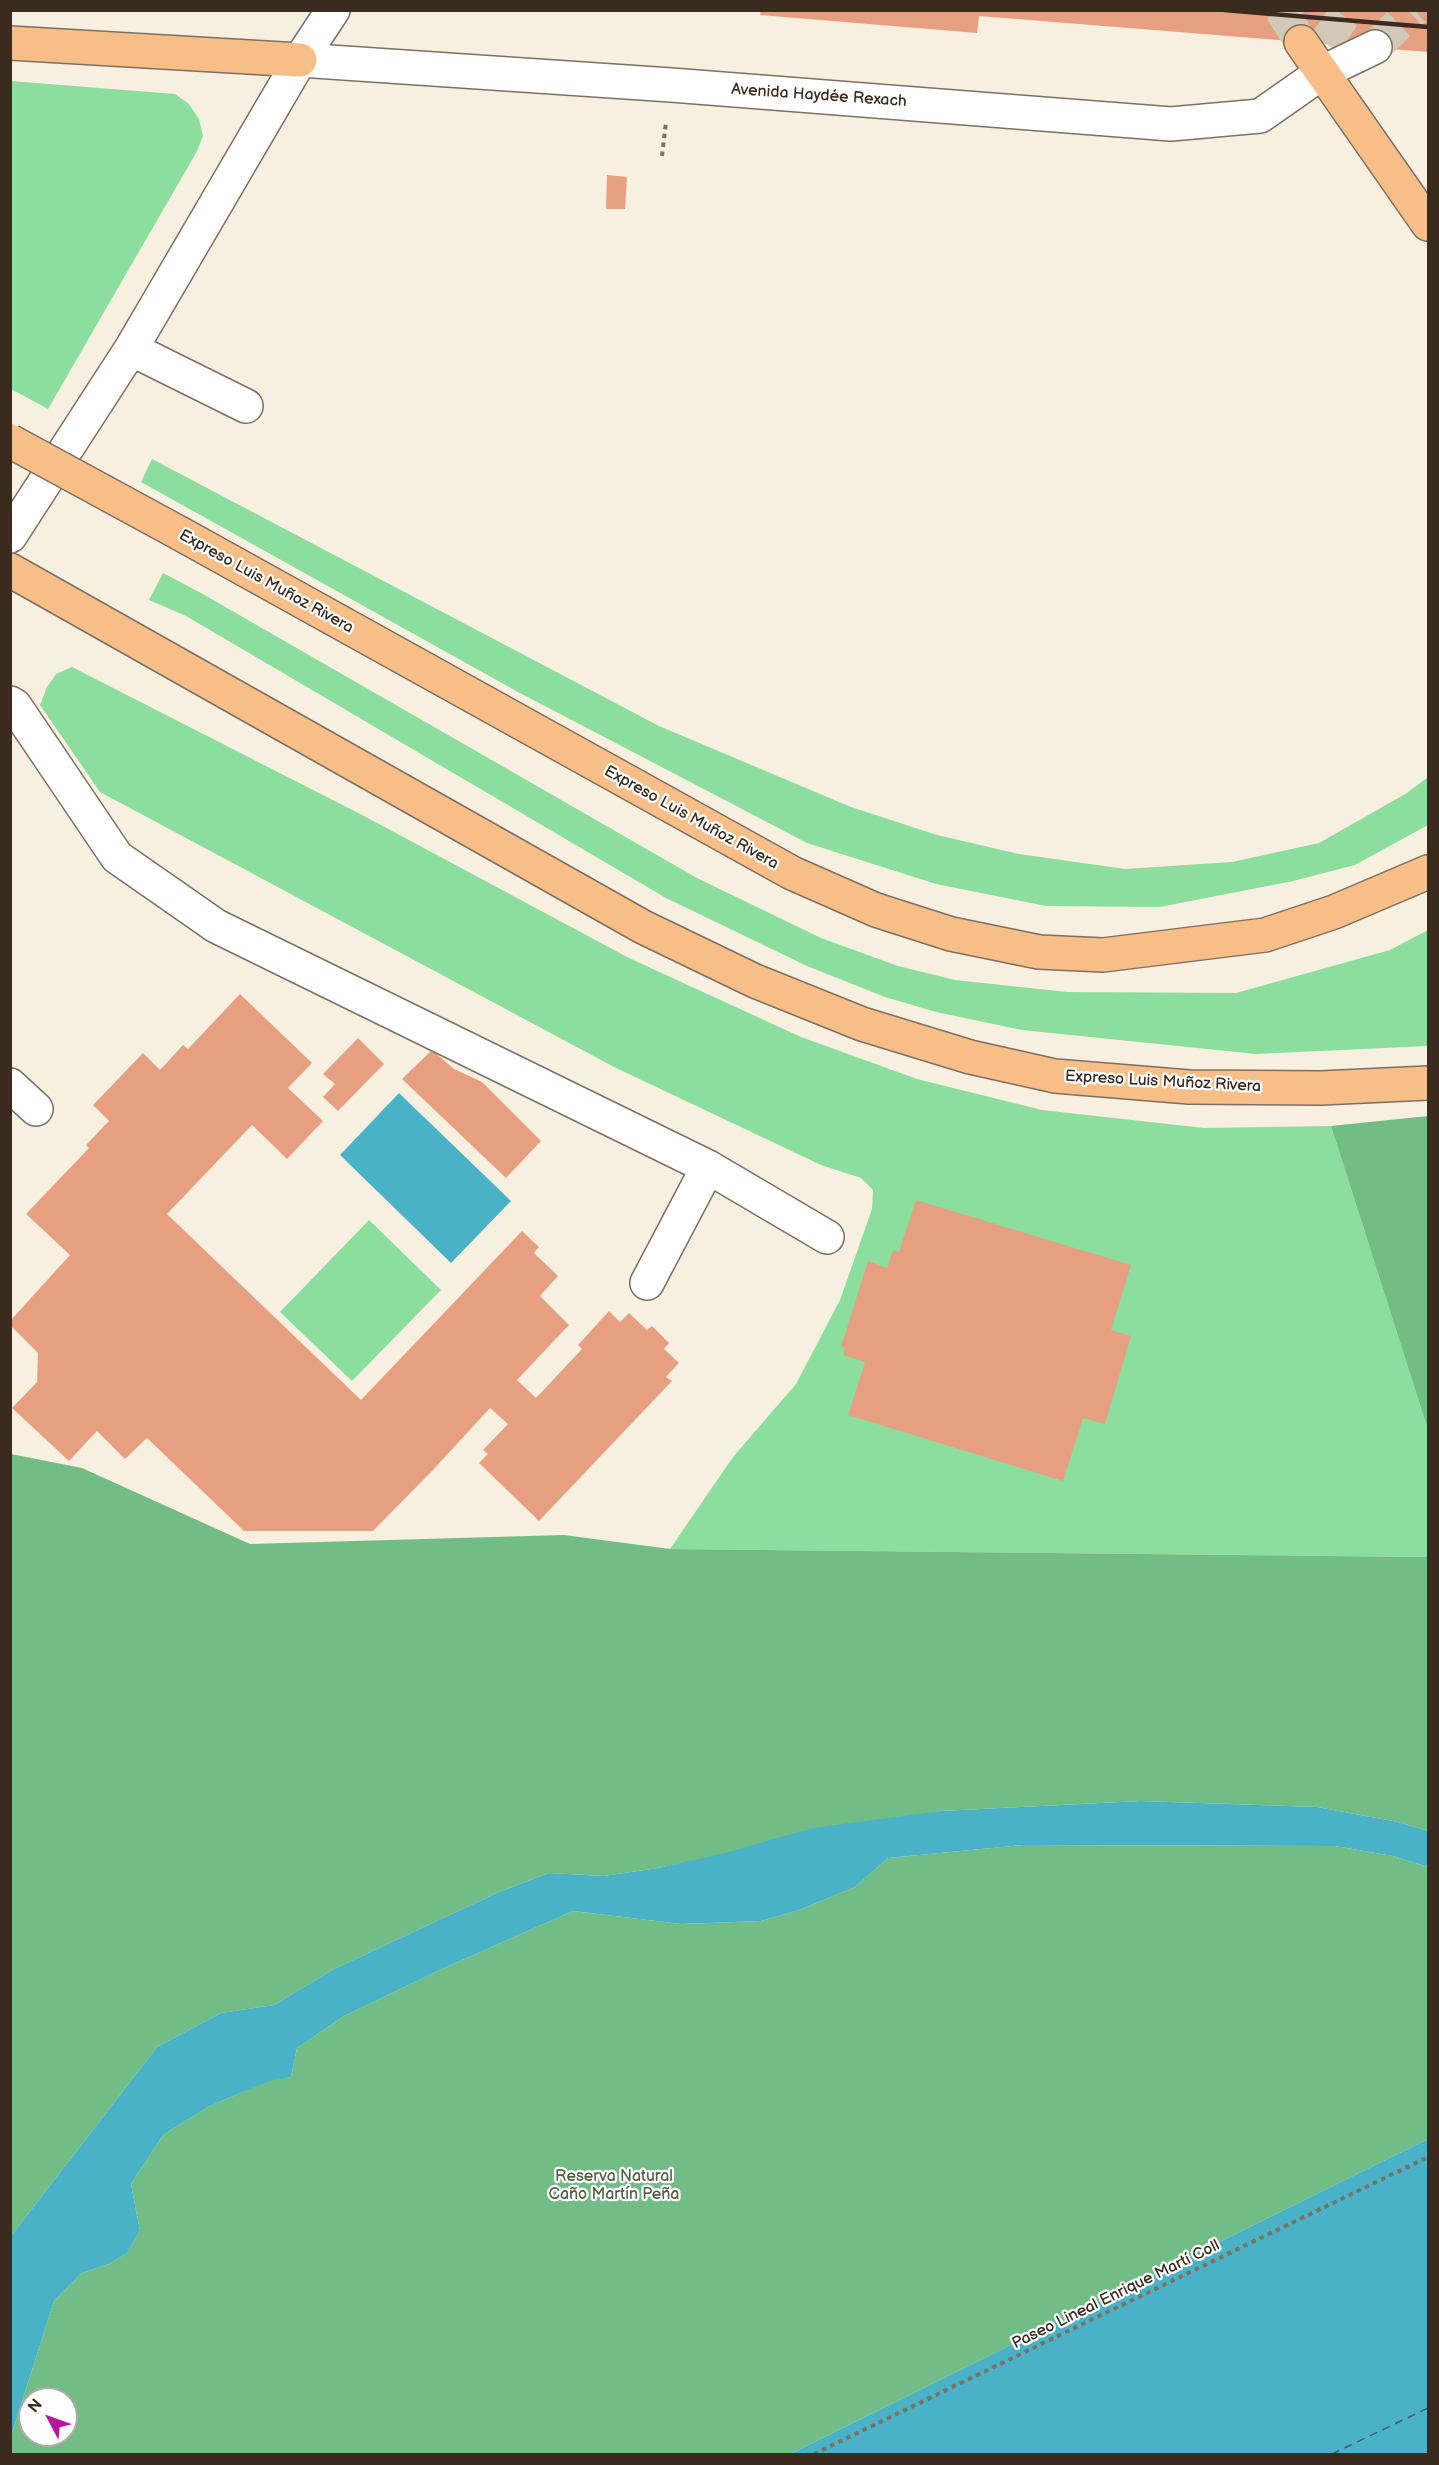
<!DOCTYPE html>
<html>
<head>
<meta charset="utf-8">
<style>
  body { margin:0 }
  #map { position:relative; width:1439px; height:2465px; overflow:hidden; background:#f7efdf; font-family:"Balsamiq Sans",sans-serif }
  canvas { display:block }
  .frame { position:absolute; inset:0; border:12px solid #3b2a1e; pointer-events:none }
  .north { position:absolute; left:18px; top:2387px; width:60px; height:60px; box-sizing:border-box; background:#fff; border:2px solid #b1aaa5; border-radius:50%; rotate:311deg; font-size:16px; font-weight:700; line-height:24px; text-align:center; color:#3b2a1e }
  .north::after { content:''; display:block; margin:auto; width:21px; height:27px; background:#b5179e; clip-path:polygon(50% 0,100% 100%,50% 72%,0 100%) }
</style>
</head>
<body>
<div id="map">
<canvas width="1439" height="2465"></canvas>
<div class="frame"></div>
<div class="north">N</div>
</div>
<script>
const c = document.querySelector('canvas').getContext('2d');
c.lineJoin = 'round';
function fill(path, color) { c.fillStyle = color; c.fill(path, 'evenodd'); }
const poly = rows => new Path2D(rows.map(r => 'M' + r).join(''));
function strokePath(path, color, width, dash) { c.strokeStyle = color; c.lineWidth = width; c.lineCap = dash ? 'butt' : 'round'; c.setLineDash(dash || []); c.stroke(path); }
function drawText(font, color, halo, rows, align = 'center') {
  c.font = font + ' "Balsamiq Sans",sans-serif'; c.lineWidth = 4.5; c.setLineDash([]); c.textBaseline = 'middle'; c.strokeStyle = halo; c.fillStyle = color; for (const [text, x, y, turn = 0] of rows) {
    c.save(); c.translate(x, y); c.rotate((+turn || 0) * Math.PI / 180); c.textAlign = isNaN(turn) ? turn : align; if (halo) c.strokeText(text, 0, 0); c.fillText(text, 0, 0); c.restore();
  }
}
fill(poly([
  [11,81,175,94,189,104,199,119,203,136,196,153,48,409,11,389],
  [152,459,659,726,851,807,937,835,1019,854,1125,869,1232,862,1319,843,1407,793,1428,777,1428,825,1355,865,1293,881,1160,907,1046,906,936,884,807,843,518,692,141,482],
  [163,573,201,593,697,878,821,938,898,966,955,980,1067,992,1236,993,1390,950,1428,930,1428,1046,1256,1054,1022,1030,936,1012,885,997,807,966,666,898,186,616,149,600],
  [72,667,366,817,629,958,801,1037,917,1079,1042,1110,1204,1128,1331,1126,1428,1430,1428,1557,670,1549,733,1457,796,1384,840,1300,872,1209,873,1190,861,1178,821,1165,614,1067,100,792,40,705,47,687,56,674],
  [369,1220,441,1290,352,1381,280,1312]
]), '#8cde9e');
fill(poly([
  [1428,1116,1428,1430,1331,1126],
  [11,1454,82,1468,250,1544,564,1535,670,1549,1428,1557,1428,1831,1398,1822,1317,1807,1141,1801,941,1811,658,1868,604,1876,549,1873,499,1892,334,1969,274,2005,221,2013,157,2047,11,2236],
  [1023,1845,1335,1846,1393,1856,1428,1867,1428,2139,790,2454,11,2454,12,2433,54,2301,82,2273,109,2264,127,2253,140,2231,131,2184,163,2135,208,2107,240,2093,269,2080,291,2077,297,2048,344,2016,442,1969,573,1911,681,1924,761,1921,799,1910,855,1887,888,1858],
  [30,2399,66,2399,66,2435,30,2435]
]), '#71bd85');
fill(poly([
  [399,1093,511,1201,451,1263,340,1155],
  [1141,1801,1317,1807,1398,1822,1428,1831,1428,1867,1393,1856,1335,1846,1023,1845,888,1858,855,1887,799,1910,761,1921,681,1924,573,1911,442,1969,344,2016,297,2048,291,2077,269,2081,240,2093,208,2107,163,2135,131,2184,140,2231,127,2253,109,2264,82,2273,54,2301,12,2433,11,2453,11,2236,157,2047,221,2013,274,2005,334,1969,499,1892,549,1873,604,1876,658,1868,725,1853,813,1828,941,1811],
  [1428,2139,1428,2454,790,2454]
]), '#49b2c7');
strokePath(poly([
  [1332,2454,1428,2408]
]), '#416062', 1.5, [8, 6]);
fill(poly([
  [761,10,1428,10,1428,52,979,16,977,33,760,15],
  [607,175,627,177,625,209,606,209],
  [240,994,312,1063,288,1088,323,1121,287,1159,252,1125,167,1214,361,1400,522,1231,539,1247,534,1253,558,1276,540,1296,569,1325,517,1380,536,1398,582,1349,578,1345,609,1311,620,1322,629,1313,647,1330,652,1326,669,1343,664,1349,679,1363,666,1377,672,1381,539,1521,479,1463,488,1454,483,1450,508,1424,490,1408,432,1471,373,1531,244,1531,147,1438,125,1459,97,1431,69,1461,12,1408,37,1382,38,1353,10,1325,10,1321,70,1255,26,1214,89,1148,86,1145,109,1121,93,1105,143,1053,160,1070,183,1045,188,1049],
  [358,1038,384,1064,338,1111,323,1097,335,1084,323,1074],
  [432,1050,454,1069,482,1082,541,1141,506,1178,402,1079],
  [916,1200,1131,1265,1111,1330,1131,1336,1105,1424,1083,1418,1063,1481,848,1415,865,1362,843,1355,845,1348,841,1347,868,1261,887,1268,893,1250,899,1252]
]), '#e6a081');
strokePath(poly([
  [1325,43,1348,10],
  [1375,47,1414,10]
]), '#d1c8b8', 33, [33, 16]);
strokePath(poly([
  [1281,10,1301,42]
]), '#d1c8b8', 33, [33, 16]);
const minor = poly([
  [300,60,671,85,1171,124,1260,116,1323,72,1375,47],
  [131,349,246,406],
  [10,536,131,349,300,60,333,10],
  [10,703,15,706,117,857,216,926,708,1167,827,1237],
  [10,1085,36,1109],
  [647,1283,708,1167]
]);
const major = poly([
  [1301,42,1428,224]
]);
const highway = poly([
  [10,43,300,60],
  [181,534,792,873,876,910,951,934,1039,952,1103,955,1265,935,1334,912,1428,872],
  [10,570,643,927,755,981,862,1024,970,1057,1055,1076,1189,1087,1321,1088,1428,1083]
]);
strokePath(minor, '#7d6f62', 36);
strokePath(major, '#7d6f62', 36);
strokePath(highway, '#7d6f62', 36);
strokePath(poly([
  [662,156,666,122],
  [814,2454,1428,2157]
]), '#7d6f62', 4, [4.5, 4.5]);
strokePath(minor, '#fff', 33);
strokePath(major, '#f7be87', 33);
strokePath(highway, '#f7be87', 33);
strokePath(poly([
  [1224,10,1428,27]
]), '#3b2a1e', 4.5);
const highwayBridge = poly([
  [10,441,181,534]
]);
strokePath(highwayBridge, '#7d6f62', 36, []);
strokePath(highwayBridge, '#f7be87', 33);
drawText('16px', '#3b2a1e', '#fff', [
  ["Avenida Haydée Rexach",819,96,4],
  ["Expreso Luis Muñoz Rivera",266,582,29],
  ["Expreso Luis Muñoz Rivera",691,818,29],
  ["Expreso Luis Muñoz Rivera",1163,1082,3],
  ["Paseo Lineal Enrique Martí Coll",1116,2295,-26]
]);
drawText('16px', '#536044', '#fff', [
  ["Reserva Natural",614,2177],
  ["Caño Martín Peña",614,2195]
]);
</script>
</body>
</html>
